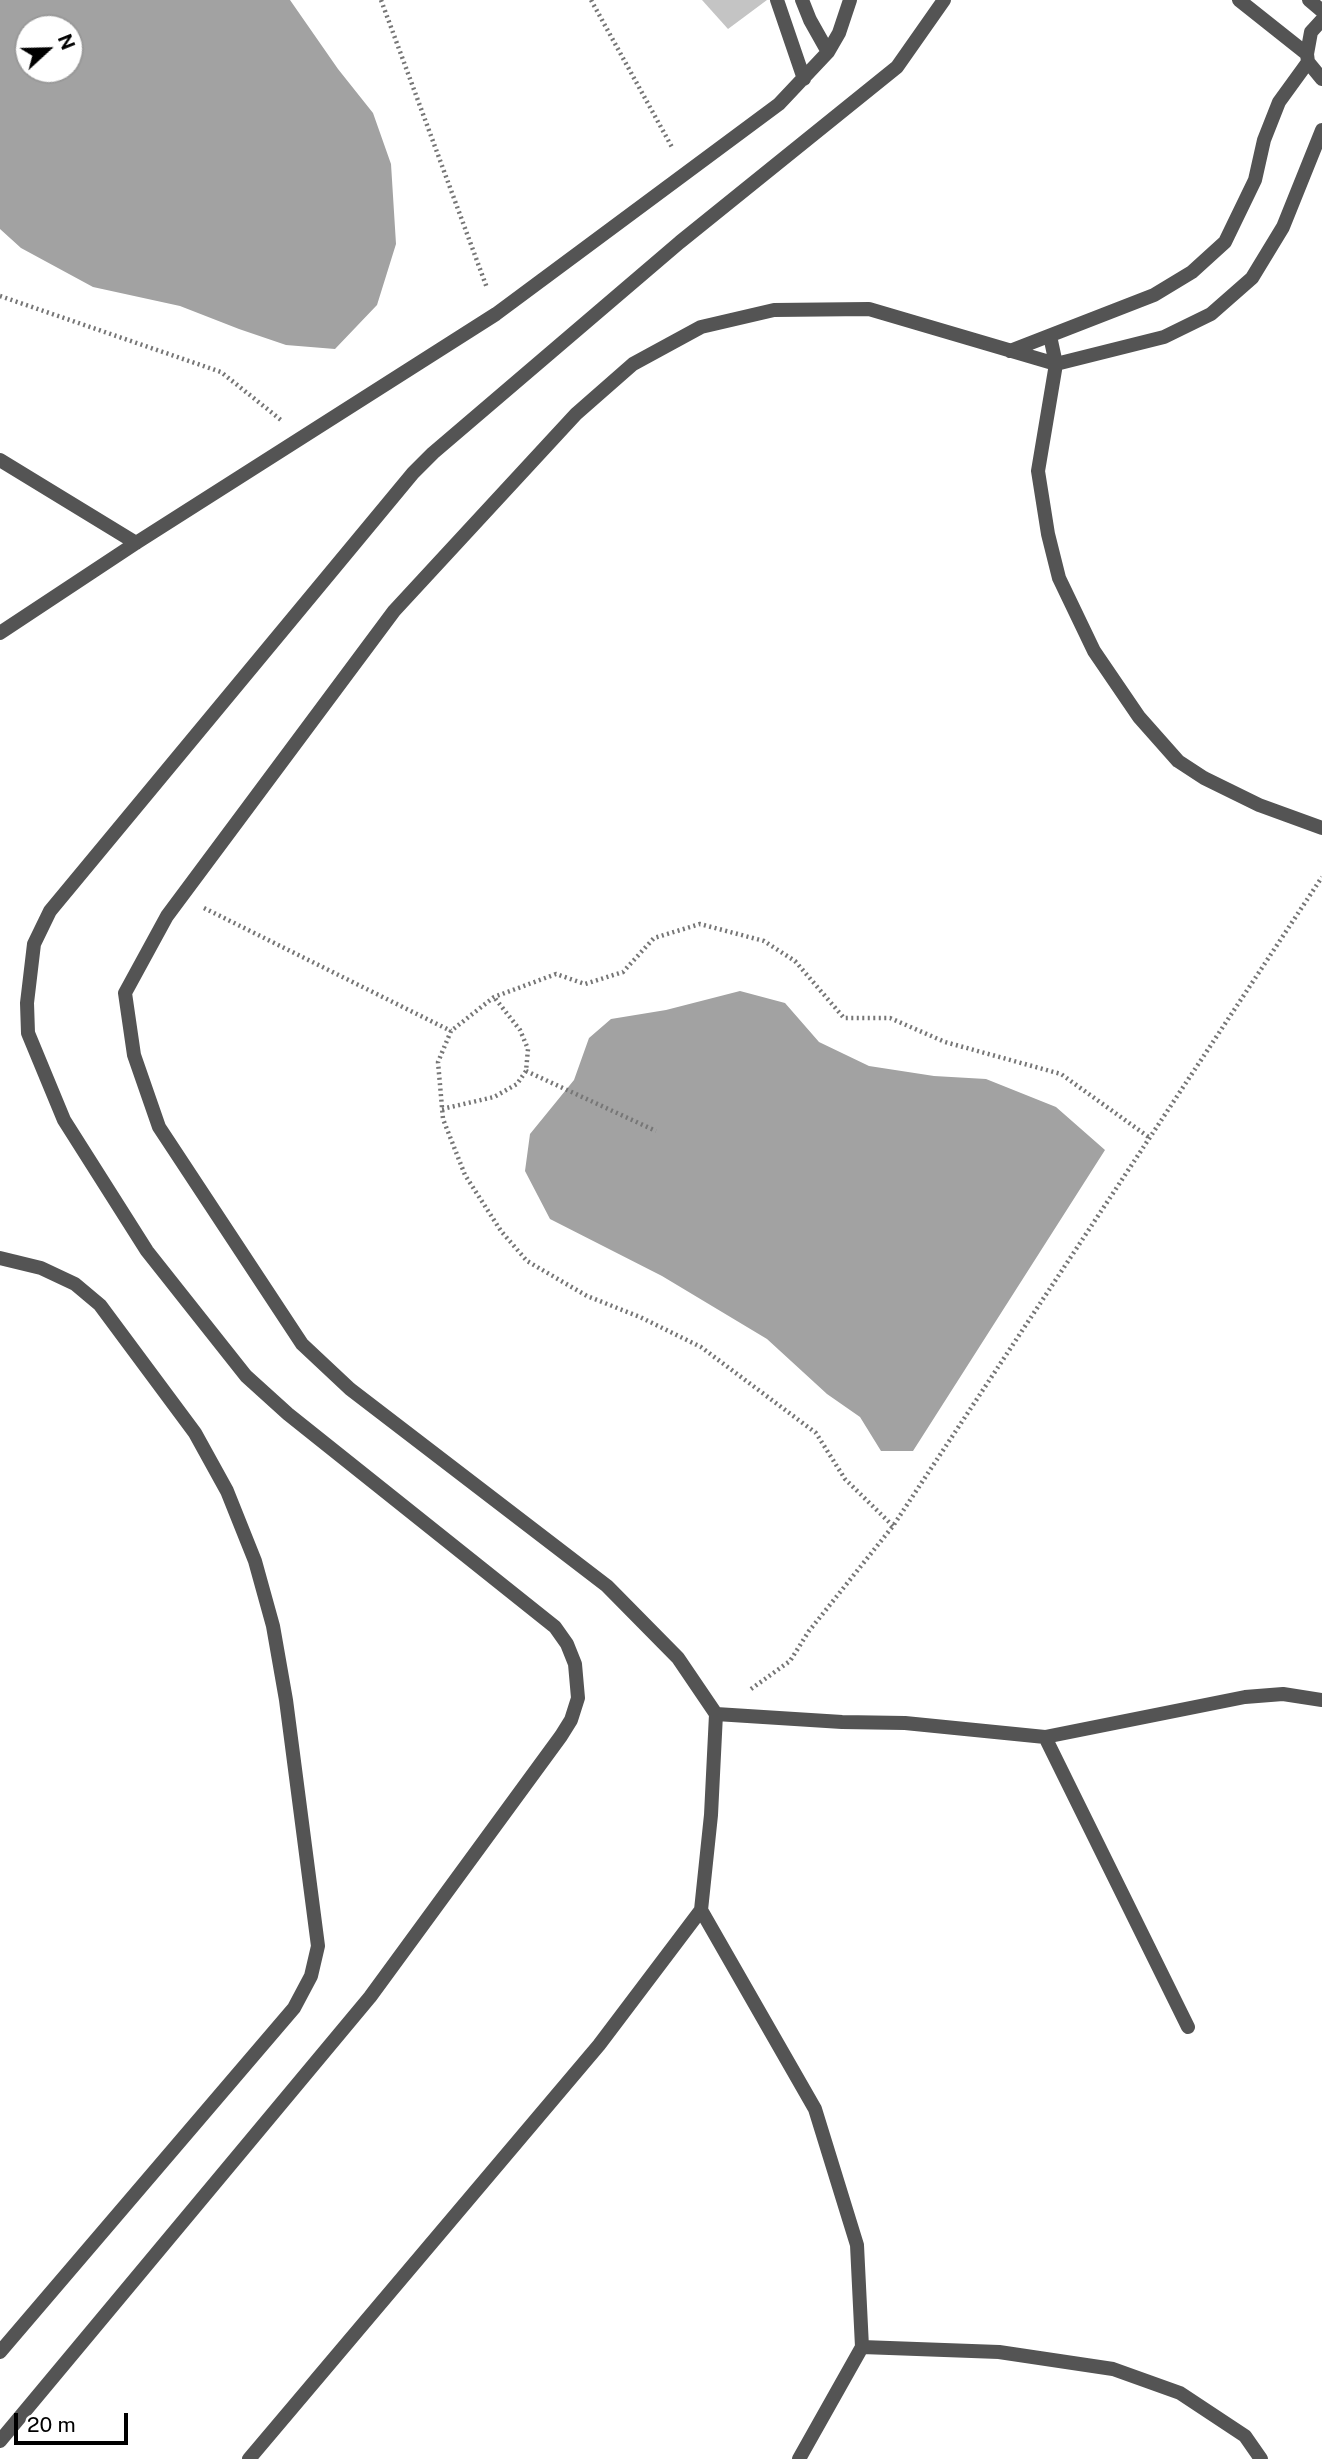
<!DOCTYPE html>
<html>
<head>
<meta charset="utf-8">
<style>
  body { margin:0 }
  #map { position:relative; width:1322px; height:2459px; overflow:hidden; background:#fff; font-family:"Public Sans",sans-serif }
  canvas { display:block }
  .north { position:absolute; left:14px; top:14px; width:70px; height:70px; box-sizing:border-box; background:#fff; border:2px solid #999; border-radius:50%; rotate:68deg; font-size:19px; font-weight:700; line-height:28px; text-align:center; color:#000 }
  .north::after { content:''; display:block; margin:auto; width:24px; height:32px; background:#000; clip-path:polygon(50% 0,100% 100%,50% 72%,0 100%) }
  .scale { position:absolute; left:14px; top:2413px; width:114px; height:32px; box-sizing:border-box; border:4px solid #000; border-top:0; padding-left:9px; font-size:21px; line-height:24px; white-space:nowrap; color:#000; -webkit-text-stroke:5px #fff; paint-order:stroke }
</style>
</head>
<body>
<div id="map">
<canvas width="1322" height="2459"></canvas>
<div class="north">N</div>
<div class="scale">20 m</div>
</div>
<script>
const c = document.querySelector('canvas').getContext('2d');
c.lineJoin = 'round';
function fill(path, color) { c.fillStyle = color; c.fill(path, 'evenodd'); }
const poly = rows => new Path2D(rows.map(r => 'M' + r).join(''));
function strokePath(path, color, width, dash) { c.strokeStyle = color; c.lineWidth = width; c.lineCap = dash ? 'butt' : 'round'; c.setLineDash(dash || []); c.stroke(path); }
fill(poly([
  [0,0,290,0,338,69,373,113,391,164,396,244,377,305,335,349,286,345,239,329,180,306,93,287,21,248,0,229],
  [70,28,70,70,28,70,28,28],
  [740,991,785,1003,819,1042,869,1066,934,1076,986,1079,1056,1107,1105,1150,913,1451,881,1451,860,1417,827,1394,767,1339,662,1276,550,1219,525,1171,530,1134,574,1080,589,1038,611,1019,666,1010]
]), '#a2a2a2');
fill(poly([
  [702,0,767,0,728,29]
]), '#c4c4c4');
strokePath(poly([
  [381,0,487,288],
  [591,0,673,149],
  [0,296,221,372,281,420],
  [204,908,451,1031],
  [526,1071,656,1131],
  [442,1109,494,1097,517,1084,526,1071,528,1049,520,1030,494,997],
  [893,1526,845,1479,816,1433,701,1347,640,1317,587,1296,527,1261,501,1231,465,1175,443,1119,438,1062,451,1031,494,997,556,974,585,984,623,972,654,938,700,924,764,941,795,961,844,1018,890,1018,945,1042,1061,1074,1150,1138],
  [751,1689,790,1661,809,1631,893,1526,1322,877]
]), '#767676', 4.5, [2, 3.5]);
strokePath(poly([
  [777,0,804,79],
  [802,0,810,20,828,52],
  [1239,0,1307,54],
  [1309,0,1322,11],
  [1322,20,1311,32,1307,54,1308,62,1322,79],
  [1322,130,1283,227,1252,278,1211,314,1164,337,1056,364,869,309,774,310,701,327,633,364,576,414,394,611,167,916,125,993,134,1055,159,1127,302,1344,350,1389,607,1586,678,1658,716,1714,842,1722,905,1723,1045,1737,1245,1697,1283,1694,1322,1700],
  [1050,336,1056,364,1038,471,1048,534,1059,578,1094,651,1139,717,1178,761,1204,778,1259,805,1322,828],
  [1010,351,1154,295,1192,272,1225,242,1255,180,1264,140,1279,102,1308,62],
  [0,460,136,543],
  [0,633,136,543,496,314,779,104,828,52,839,33,850,0],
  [0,1258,41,1268,75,1284,100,1305,195,1433,227,1491,255,1561,273,1626,286,1700,318,1946,311,1976,294,2008,0,2352],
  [1045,1737,1188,2027],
  [701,1910,815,2109,857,2245,862,2347,799,2459],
  [862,2347,999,2352,1113,2369,1180,2393,1245,2436,1261,2459],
  [0,2441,370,1997,561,1736,571,1720,578,1698,575,1664,567,1644,555,1627,288,1414,246,1376,147,1251,64,1120,28,1033,27,1003,34,944,50,911,413,473,433,453,680,242,897,67,944,0],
  [249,2459,599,2045,701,1910,711,1815,716,1714]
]), '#545454', 14);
</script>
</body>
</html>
